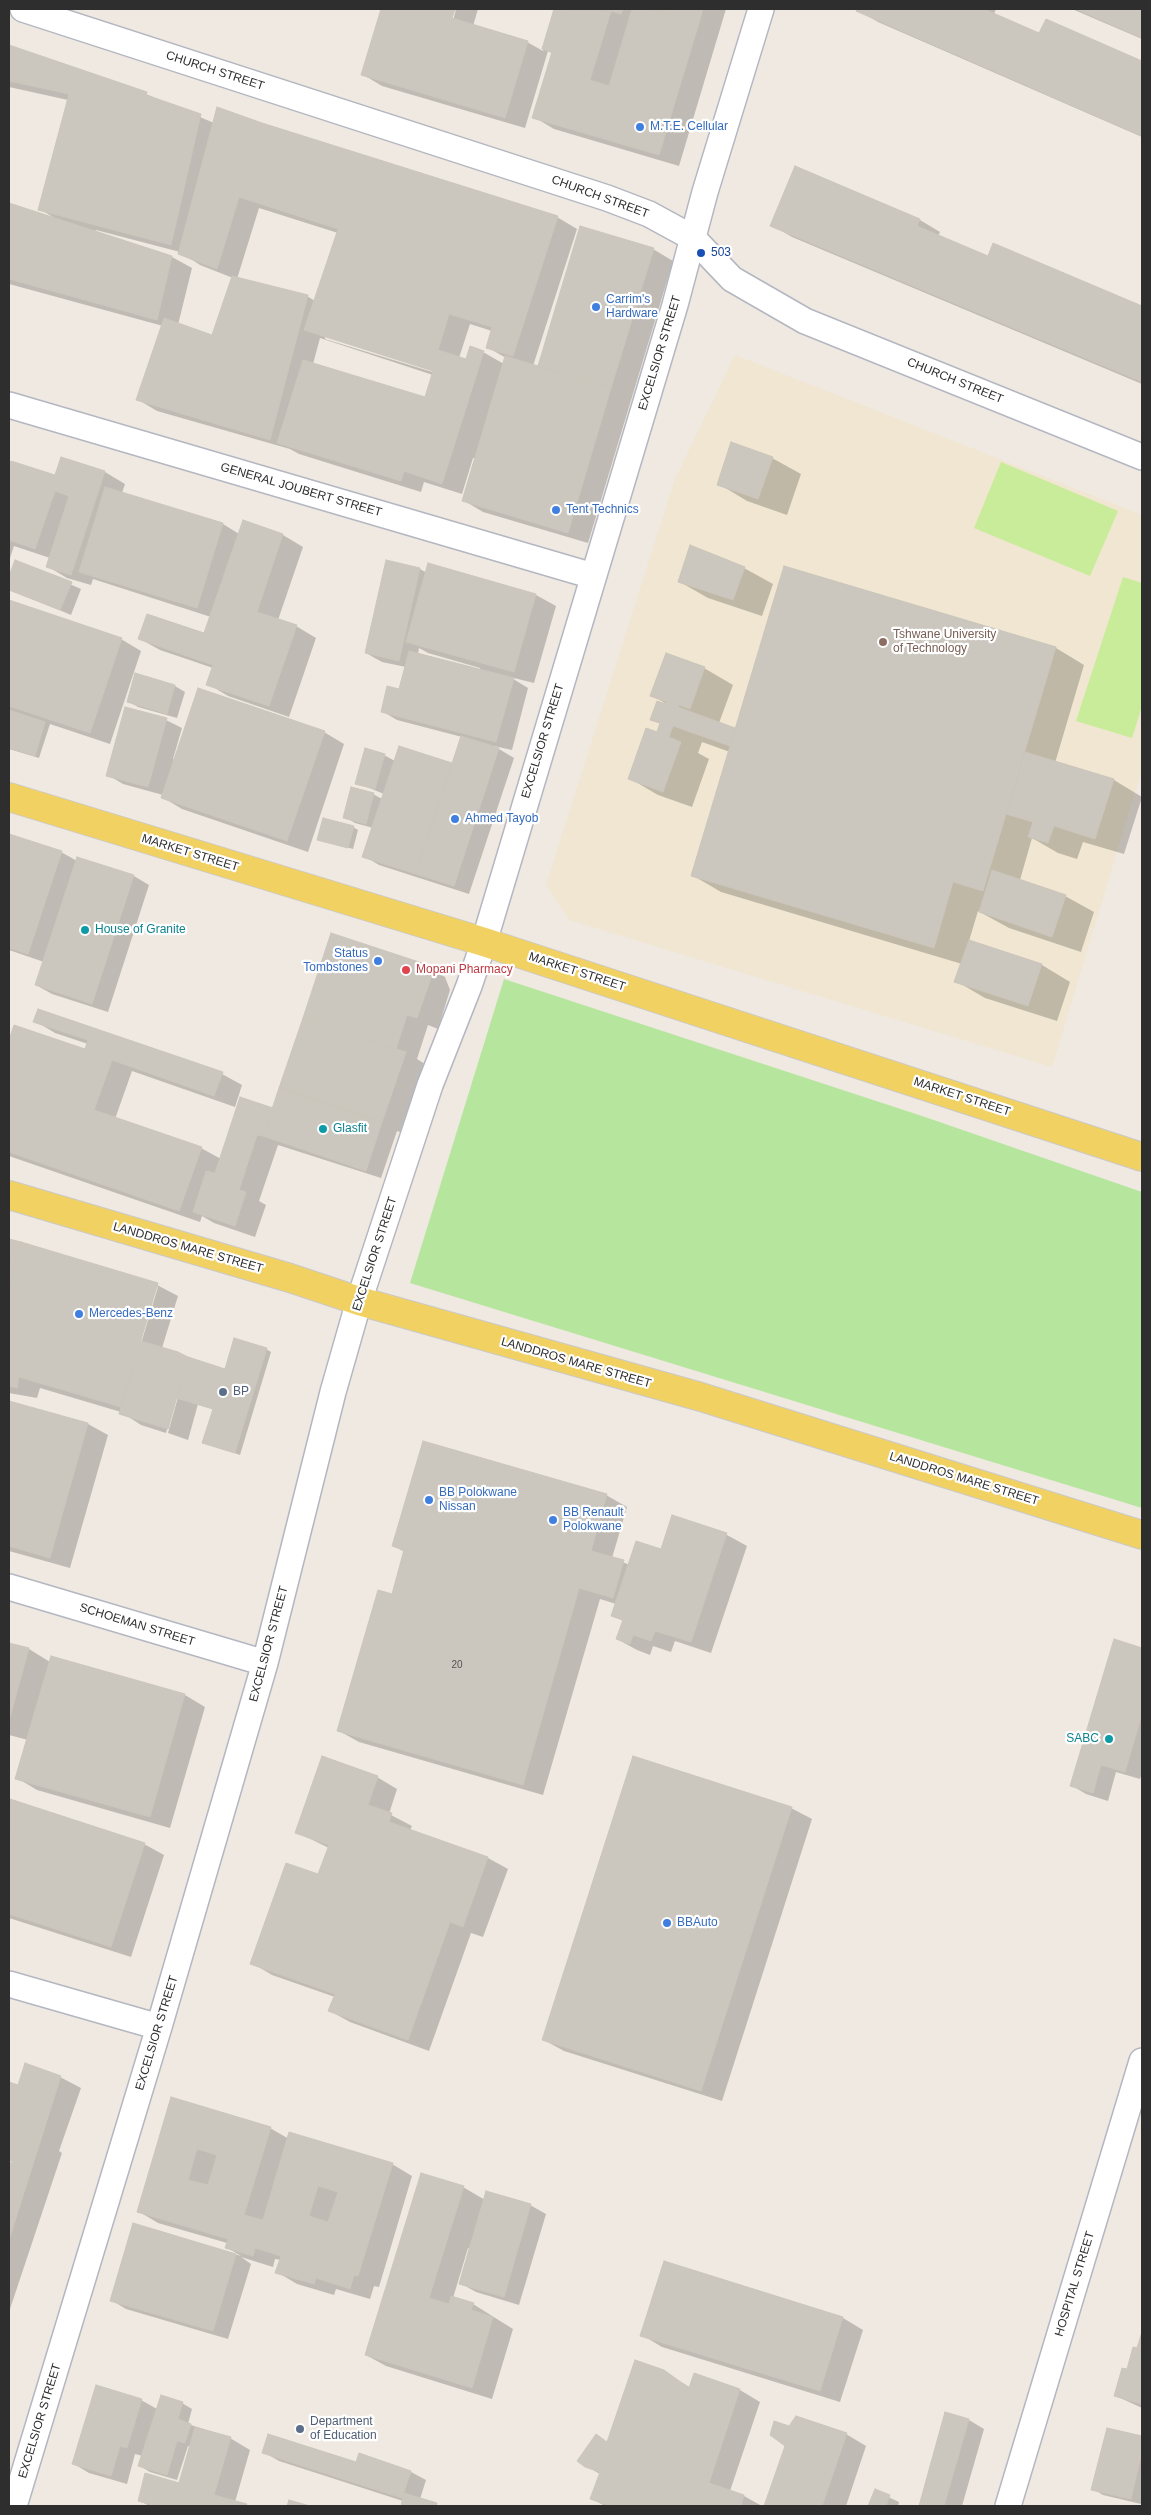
<!DOCTYPE html>
<html>
<head>
<meta charset="utf-8">
<style>
  body { margin:0 }
  #map { position:relative; width:1151px; height:2515px; overflow:hidden; background:#efe9e1; font-family:Arial,sans-serif }
  canvas { display:block }
  .frame { position:absolute; inset:0; border:10px solid #2e2e2e; pointer-events:none }
</style>
</head>
<body>
<div id="map">
<canvas width="1151" height="2515"></canvas>
<div class="frame"></div>
</div>
<script>
const c = document.querySelector('canvas').getContext('2d');
c.lineJoin = 'round';
function fill(path, color) { c.fillStyle = color; c.fill(path, 'evenodd'); }
const poly = rows => new Path2D(rows.map(r => 'M' + r).join(''));
function strokePath(path, color, width, dash) { c.strokeStyle = color; c.lineWidth = width; c.lineCap = dash ? 'butt' : 'round'; c.setLineDash(dash || []); c.stroke(path); }
function drawText(font, color, halo, rows, align = 'center') {
  c.font = font + ' Arial,sans-serif'; c.lineWidth = 4.5; c.setLineDash([]); c.textBaseline = 'middle'; c.strokeStyle = halo; c.fillStyle = color; for (const [text, x, y, turn = 0] of rows) {
    c.save(); c.translate(x, y); c.rotate((+turn || 0) * Math.PI / 180); c.textAlign = isNaN(turn) ? turn : align; if (halo) c.strokeText(text, 0, 0); c.fillText(text, 0, 0); c.restore();
  }
}
fill(poly([
  [735,355,1142,515,1142,769,1052,1067,569,920,546,885,675,479]
]), '#f0e6d1');
fill(poly([
  [504,979,925,1117,1142,1192,1142,1508,410,1283]
]), '#b6e59e');
fill(poly([
  [1001,462,1118,511,1090,576,974,528],
  [1123,577,1142,583,1142,706,1132,738,1076,721]
]), '#c9ec9a');
fill(poly([
  [382,9,454,9,449,24,452,25,456,9,478,9,473,26,527,42,543,51,555,9,726,9,679,166,554,129,534,117,553,54,548,51,525,128,382,86,362,74],
  [858,9,996,9,994,14,1040,34,1046,20,1142,62,1142,137,878,22,858,10],
  [1072,9,1142,9,1142,39],
  [9,46,146,94,214,123,261,124,557,217,577,229,533,366,539,367,653,249,673,261,588,543,483,512,463,500,476,459,473,458,462,494,424,482,421,492,299,454,290,449,157,411,137,399,163,326,9,284,9,204,56,219,40,209,68,100,9,87],
  [259,208,338,233,315,301,307,296,237,279],
  [96,230,180,252,200,265,233,278,212,336,178,325,192,268,172,257,95,232],
  [470,324,492,331,487,347,506,358,504,364,483,352,467,360,459,358],
  [325,336,439,372,439,374,325,339],
  [320,338,433,375,426,399,313,364],
  [796,168,920,220,940,232,938,236,988,257,994,245,1142,307,1142,384,792,237,772,225],
  [61,458,105,472,125,484,122,493,223,524,239,534,244,522,283,535,303,547,278,620,296,626,316,638,289,717,228,696,208,684,213,668,160,650,140,639,205,635,211,617,93,579,91,585,67,578,47,566,50,558,14,546,9,561,9,471,12,462,56,477],
  [772,458,801,474,787,515,747,501,719,484],
  [691,547,744,568,773,584,762,616,708,598,680,582],
  [16,561,81,589,71,615,9,589,9,579],
  [387,562,420,569,427,573,429,565,536,595,556,606,534,683,510,677,528,688,512,750,494,746,514,758,469,894,379,865,364,856,373,828,355,823,345,817,373,794,382,799,384,794,357,783,384,755,395,761,399,748,453,765,462,737,397,720,382,711,400,690,406,667,382,662,366,653],
  [419,648,428,653,480,668,480,670,418,654],
  [785,568,1056,648,1084,665,1055,763,1114,780,1142,797,1124,854,1083,842,1077,859,1058,853,1032,838,1020,880,1065,896,1094,912,1081,952,1009,928,978,911,969,941,1042,965,1070,982,1057,1021,985,998,956,981,962,964,721,892,692,875,730,752,702,742,698,753,709,759,692,807,658,795,629,778,658,734,661,724,652,719,668,705,652,695,704,668,733,685,719,723,736,730],
  [9,601,121,639,141,651,110,744,50,724,39,758,9,749],
  [136,674,175,686,185,692,177,718,138,707,128,701],
  [166,720,182,728,173,759,175,759,324,732,344,744,308,852,182,809,162,797,163,795,123,784,108,775],
  [353,827,358,830,353,849,318,839],
  [9,835,61,852,77,861,78,858,134,876,149,885,108,1012,52,994,36,985,44,962,9,950],
  [425,965,445,977,450,990,438,1029,428,1025,417,1059,425,1064,403,1133,397,1131,381,1178,278,1145,259,1201,266,1205,255,1237,214,1223,202,1216,200,1222,9,1156,9,1044,15,1026,86,1050,88,1044,55,1033,35,1021,222,1074,242,1085,235,1107,132,1071,115,1119,201,1148,221,1159],
  [9,1240,157,1285,178,1296,162,1348,226,1370,266,1349,271,1352,240,1455,204,1443,214,1409,198,1404,188,1440,168,1433,178,1397,176,1397,166,1433,141,1425,121,1412,40,1388,37,1398,9,1393],
  [155,1287,158,1287,140,1347,138,1347],
  [9,1402,88,1424,108,1435,70,1568,9,1551],
  [606,1495,627,1507,612,1558,630,1565,661,1551,673,1516,727,1535,747,1546,711,1653,675,1641,671,1652,653,1646,650,1655,637,1650,617,1639,623,1621,612,1615,616,1604,600,1599,543,1795,359,1742,339,1731,393,1595,405,1552,393,1546],
  [1115,1641,1142,1649,1142,1773,1140,1779,1116,1772,1108,1801,1086,1794,1071,1785],
  [9,1644,29,1649,50,1662,185,1695,205,1707,170,1828,37,1790,17,1778,28,1740,9,1735],
  [377,1777,397,1789,389,1814,412,1826,410,1830,488,1858,508,1869,483,1937,471,1933,429,2051,350,2022,330,2011,335,1997,272,1975,252,1963,319,1876,329,1848,296,1832],
  [11,1801,144,1844,164,1855,131,1957,9,1918,9,1808],
  [791,1808,812,1819,722,2101,564,2051,544,2040],
  [60,2077,81,2088,59,2151,62,2153,9,2312,9,2164,19,2167,9,2158,9,2083,18,2086],
  [172,2099,270,2128,289,2139,392,2164,412,2176,379,2287,374,2286,370,2299,336,2289,334,2295,297,2284,277,2272,281,2260,275,2259,273,2267,241,2257,251,2264,228,2339,126,2309,111,2300,134,2225,241,2256,226,2247,227,2243,158,2223,138,2211],
  [463,2187,485,2200,530,2205,546,2214,519,2305,476,2292,460,2283,470,2249,468,2248,453,2298,473,2304,513,2329,492,2399,386,2366,366,2355],
  [843,2318,863,2330,840,2402,662,2347,642,2335],
  [1142,2336,1142,2408,1116,2396],
  [663,2371,691,2388,695,2375,740,2390,760,2402,730,2491,744,2496,762,2506,605,2506,592,2499,600,2474,586,2466,608,2443],
  [141,2400,157,2409,182,2403,192,2409,188,2424,230,2438,250,2450,235,2502,248,2506,149,2506,139,2500,180,2484,191,2447,188,2446,177,2480,150,2472,140,2466,143,2456,135,2454,127,2484,89,2473,74,2464],
  [946,2414,969,2420,984,2429,962,2506,920,2506],
  [790,2427,846,2434,866,2446,846,2506,766,2506,786,2446],
  [1108,2429,1142,2438,1141,2504,1103,2495,1093,2489],
  [264,2452,356,2464,359,2455,411,2472,426,2480,420,2499,440,2506,402,2506,403,2501,279,2461],
  [875,2491,899,2502,898,2506,869,2506]
]), '#0003');
const building = poly([
  [381,9,455,9,452,18,528,41,505,118,361,75,381,9],
  [554,9,611,11,590,80,609,86,632,9,651,9,699,23,659,155,532,118,552,52,542,49,554,9],
  [604,9,623,9,621,14,604,9],
  [651,9,703,9,699,23,651,9],
  [857,9,984,9,1039,33,1046,19,1142,61,1142,136,856,11,857,9],
  [1076,9,1142,9,1142,38,1076,9],
  [9,45,147,92,146,95,201,114,171,245,38,210,69,94,9,81,9,45],
  [217,107,262,123,558,216,513,356,486,348,492,327,449,314,438,350,466,359,470,346,484,351,442,484,404,471,401,481,277,443,303,360,425,397,433,371,304,330,338,229,239,197,217,269,178,254,217,107],
  [795,166,920,219,917,226,988,256,993,243,1142,306,1142,382,770,226,795,166],
  [9,203,172,256,157,320,9,279,9,203],
  [580,226,654,248,611,388,538,366,580,226],
  [232,276,308,295,270,440,136,400,164,318,212,335,232,276],
  [505,356,611,388,568,533,462,501,505,356],
  [731,442,773,457,758,499,717,485,731,442],
  [61,457,105,471,71,575,46,567,69,496,55,491,35,549,9,540,9,467,11,461,55,475,61,457],
  [105,487,223,523,197,608,79,572,105,487],
  [243,520,283,534,257,612,297,625,269,706,206,685,213,665,138,639,147,614,204,633,243,520],
  [690,545,745,567,733,600,678,582,690,545],
  [15,560,72,582,60,610,9,590,9,576,15,560],
  [386,560,420,568,399,661,365,653,386,560],
  [428,563,536,594,514,672,406,642,428,563],
  [784,566,1056,647,983,891,953,882,934,948,691,876,784,566],
  [9,600,122,638,90,733,9,706,9,600],
  [409,651,514,678,496,742,381,712,387,686,399,689,409,651],
  [666,653,705,667,690,709,679,705,678,707,735,728,730,746,673,726,669,737,681,742,663,792,628,779,646,728,657,732,660,723,650,720,657,701,666,704,667,702,650,696,666,653],
  [135,673,175,685,167,714,127,702,135,673],
  [198,688,325,731,287,841,161,798,198,688],
  [125,707,167,718,148,787,106,776,125,707],
  [9,710,45,722,35,756,9,748,9,710],
  [461,736,499,748,454,886,416,874,461,736],
  [399,746,452,763,416,874,362,857,399,746],
  [365,748,385,754,375,789,355,784,365,748],
  [1025,752,1114,779,1095,839,1054,826,1048,843,1028,837,1033,822,1006,814,1025,752],
  [351,787,374,793,366,824,343,818,351,787],
  [323,818,354,826,348,848,317,840,323,818],
  [9,834,62,851,28,954,9,948,9,834],
  [77,857,134,875,92,1004,35,985,77,857],
  [992,870,1066,895,1052,937,979,912,992,870],
  [331,933,425,964,431,978,417,1018,407,1015,396,1049,303,1018,331,933],
  [969,940,1042,964,1028,1006,954,982,969,940],
  [38,1009,223,1072,214,1096,112,1060,94,1110,202,1147,179,1211,9,1152,9,1040,14,1025,85,1049,88,1040,33,1022,38,1009],
  [303,1018,406,1052,382,1122,279,1088,303,1018],
  [279,1088,382,1122,366,1171,263,1136,279,1088],
  [240,1097,273,1108,263,1136,257,1135,239,1190,246,1192,235,1226,193,1212,206,1171,215,1173,240,1097],
  [9,1239,21,1242,9,1288,9,1239],
  [21,1242,158,1283,121,1407,19,1377,17,1388,9,1386,9,1288,21,1242],
  [234,1338,267,1348,235,1453,202,1443,213,1409,176,1398,188,1357,225,1369,234,1338],
  [141,1341,178,1352,188,1357,168,1429,119,1414,141,1341],
  [9,1401,88,1423,50,1558,9,1546,9,1401],
  [423,1441,607,1494,591,1551,624,1560,613,1598,579,1588,523,1785,337,1731,378,1590,392,1594,404,1550,392,1546,423,1441],
  [672,1515,727,1533,691,1642,655,1631,651,1641,633,1635,630,1644,616,1639,623,1620,611,1616,636,1541,661,1549,672,1515],
  [1114,1639,1142,1648,1142,1714,1125,1772,1101,1765,1093,1793,1070,1786,1114,1639],
  [9,1643,29,1648,9,1721,9,1643],
  [51,1656,185,1694,150,1817,15,1779,51,1656],
  [322,1756,378,1776,368,1805,392,1813,389,1822,488,1857,463,1927,450,1922,408,2040,328,2011,335,1994,250,1964,286,1863,318,1874,329,1845,295,1833,322,1756],
  [633,1756,792,1807,701,2091,542,2040,633,1756],
  [10,1799,145,1843,111,1947,9,1914,10,1799],
  [25,2063,61,2076,9,2240,9,2162,14,2164,9,2159,9,2082,18,2085,25,2063],
  [171,2097,271,2127,244,2215,263,2220,289,2132,393,2163,358,2276,354,2275,350,2289,316,2278,314,2284,275,2273,281,2256,255,2248,253,2256,225,2248,228,2239,137,2212,171,2097],
  [197,2149,217,2155,208,2185,188,2180,197,2149],
  [318,2186,338,2192,328,2222,309,2216,318,2186],
  [421,2173,464,2186,429,2298,449,2304,451,2296,474,2303,471,2310,493,2317,472,2388,365,2355,421,2173],
  [486,2191,531,2204,504,2297,459,2284,486,2191],
  [133,2223,236,2254,213,2331,110,2301,133,2223],
  [664,2261,843,2317,820,2391,640,2336,664,2261],
  [1141,2335,1142,2335,1142,2404,1114,2396,1122,2368,1127,2369,1133,2347,1137,2348,1141,2335],
  [635,2360,664,2370,689,2388,694,2373,740,2389,709,2483,744,2495,741,2506,611,2506,590,2499,600,2472,585,2467,577,2461,596,2434,607,2442,635,2360],
  [96,2385,142,2399,127,2448,120,2446,111,2476,72,2464,96,2385],
  [161,2395,183,2402,178,2419,191,2424,185,2443,177,2441,167,2475,138,2466,161,2395],
  [945,2412,969,2419,944,2506,919,2506,945,2412],
  [796,2416,847,2433,822,2506,764,2506,785,2446,770,2435,774,2421,789,2426,796,2416],
  [195,2427,231,2437,214,2495,247,2504,246,2506,156,2506,138,2501,145,2473,179,2483,195,2427],
  [1107,2428,1142,2436,1142,2452,1131,2499,1091,2490,1107,2428],
  [268,2434,356,2462,359,2453,411,2471,402,2498,262,2453,268,2434],
  [875,2489,890,2495,886,2506,868,2506,875,2489],
  [404,2493,437,2503,436,2506,401,2506,404,2493],
  [289,2500,310,2506,287,2506,289,2500]
]);
fill(building, '#cbc7bf');
strokePath(building, '#cbc5ba', 1);
const minor = poly([
  [23,9,607,198,649,214,693,238,732,279,805,321,1142,457],
  [9,405,593,576],
  [9,1587,265,1663],
  [9,1984,159,2027],
  [14,2506,159,2027,265,1663,333,1392,359,1301,430,1085,469,986,484,942,675,305,705,192,761,9],
  [1008,2506,1142,2061]
]);
const major = poly([
  [9,797,484,942,1142,1157],
  [9,1195,290,1278,359,1301,701,1397,1142,1535]
]);
strokePath(minor, '#b4b7c1', 28);
strokePath(major, '#c9c9c9', 30);
strokePath(minor, '#fff', 25);
strokePath(major, '#f2d163', 28);
for (const [x, y, r, color] of [
  [640,127,5,"#3f7fe0"],
  [701,253,5,"#1a4fb4"],
  [596,307,5,"#3f7fe0"],
  [556,510,5,"#3f7fe0"],
  [883,642,5,"#8d6e63"],
  [455,819,5,"#3f7fe0"],
  [85,930,5,"#0f9aa8"],
  [378,961,5,"#3f7fe0"],
  [406,970,5,"#e0444e"],
  [323,1129,5,"#0f9aa8"],
  [79,1314,5,"#3f7fe0"],
  [223,1392,5,"#5c6f8a"],
  [429,1500,5,"#3f7fe0"],
  [553,1520,5,"#3f7fe0"],
  [1109,1739,5,"#0f9aa8"],
  [667,1923,5,"#3f7fe0"],
  [300,2429,5,"#5c6f8a"]
]) { const dot = new Path2D(); dot.arc(x, y, r, 0, 2 * Math.PI); c.fillStyle = color; c.fill(dot); strokePath(dot, '#fff', 2); }
drawText('10px', '#555452', null, [
  ["20",457,1665]
]);
drawText('12px', '#2e2e2e', '#fff', [
  ["CHURCH STREET",215,71,18],
  ["CHURCH STREET",600,197,20],
  ["EXCELSIOR STREET",660,353,-73],
  ["CHURCH STREET",955,381,22],
  ["GENERAL JOUBERT STREET",301,490,16],
  ["EXCELSIOR STREET",543,741,-73],
  ["MARKET STREET",190,853,17],
  ["MARKET STREET",577,972,18],
  ["MARKET STREET",962,1097,18],
  ["LANDDROS MARE STREET",188,1248,16],
  ["EXCELSIOR STREET",375,1254,-72],
  ["LANDDROS MARE STREET",576,1363,16],
  ["LANDDROS MARE STREET",964,1479,17],
  ["SCHOEMAN STREET",137,1625,17],
  ["EXCELSIOR STREET",269,1644,-75],
  ["EXCELSIOR STREET",157,2033,-73],
  ["HOSPITAL STREET",1075,2284,-73],
  ["EXCELSIOR STREET",40,2421,-73]
]);
drawText('12px', '#366cbe', '#fff', [
  ["M.T.E. Cellular",650,127],
  ["Carrim's",606,300],
  ["Hardware",606,314],
  ["Tent Technics",566,510],
  ["Ahmed Tayob",465,819],
  ["Status",368,954,"right"],
  ["Tombstones",368,968,"right"],
  ["Mercedes-Benz",89,1314],
  ["BB Polokwane",439,1493],
  ["Nissan",439,1507],
  ["BB Renault",563,1513],
  ["Polokwane",563,1527],
  ["BBAuto",677,1923]
], 'left');
drawText('12px', '#164399', '#fff', [
  ["503",711,253]
], 'left');
drawText('12px', '#785e54', '#fff', [
  ["Tshwane University",893,635],
  ["of Technology",893,649]
], 'left');
drawText('12px', '#0d838f', '#fff', [
  ["House of Granite",95,930],
  ["Glasfit",333,1129],
  ["SABC",1099,1739,"right"]
], 'left');
drawText('12px', '#be3a42', '#fff', [
  ["Mopani Pharmacy",416,970]
], 'left');
drawText('12px', '#4e5e75', '#fff', [
  ["BP",233,1392],
  ["Department",310,2422],
  ["of Education",310,2436]
], 'left');
</script>
</body>
</html>
